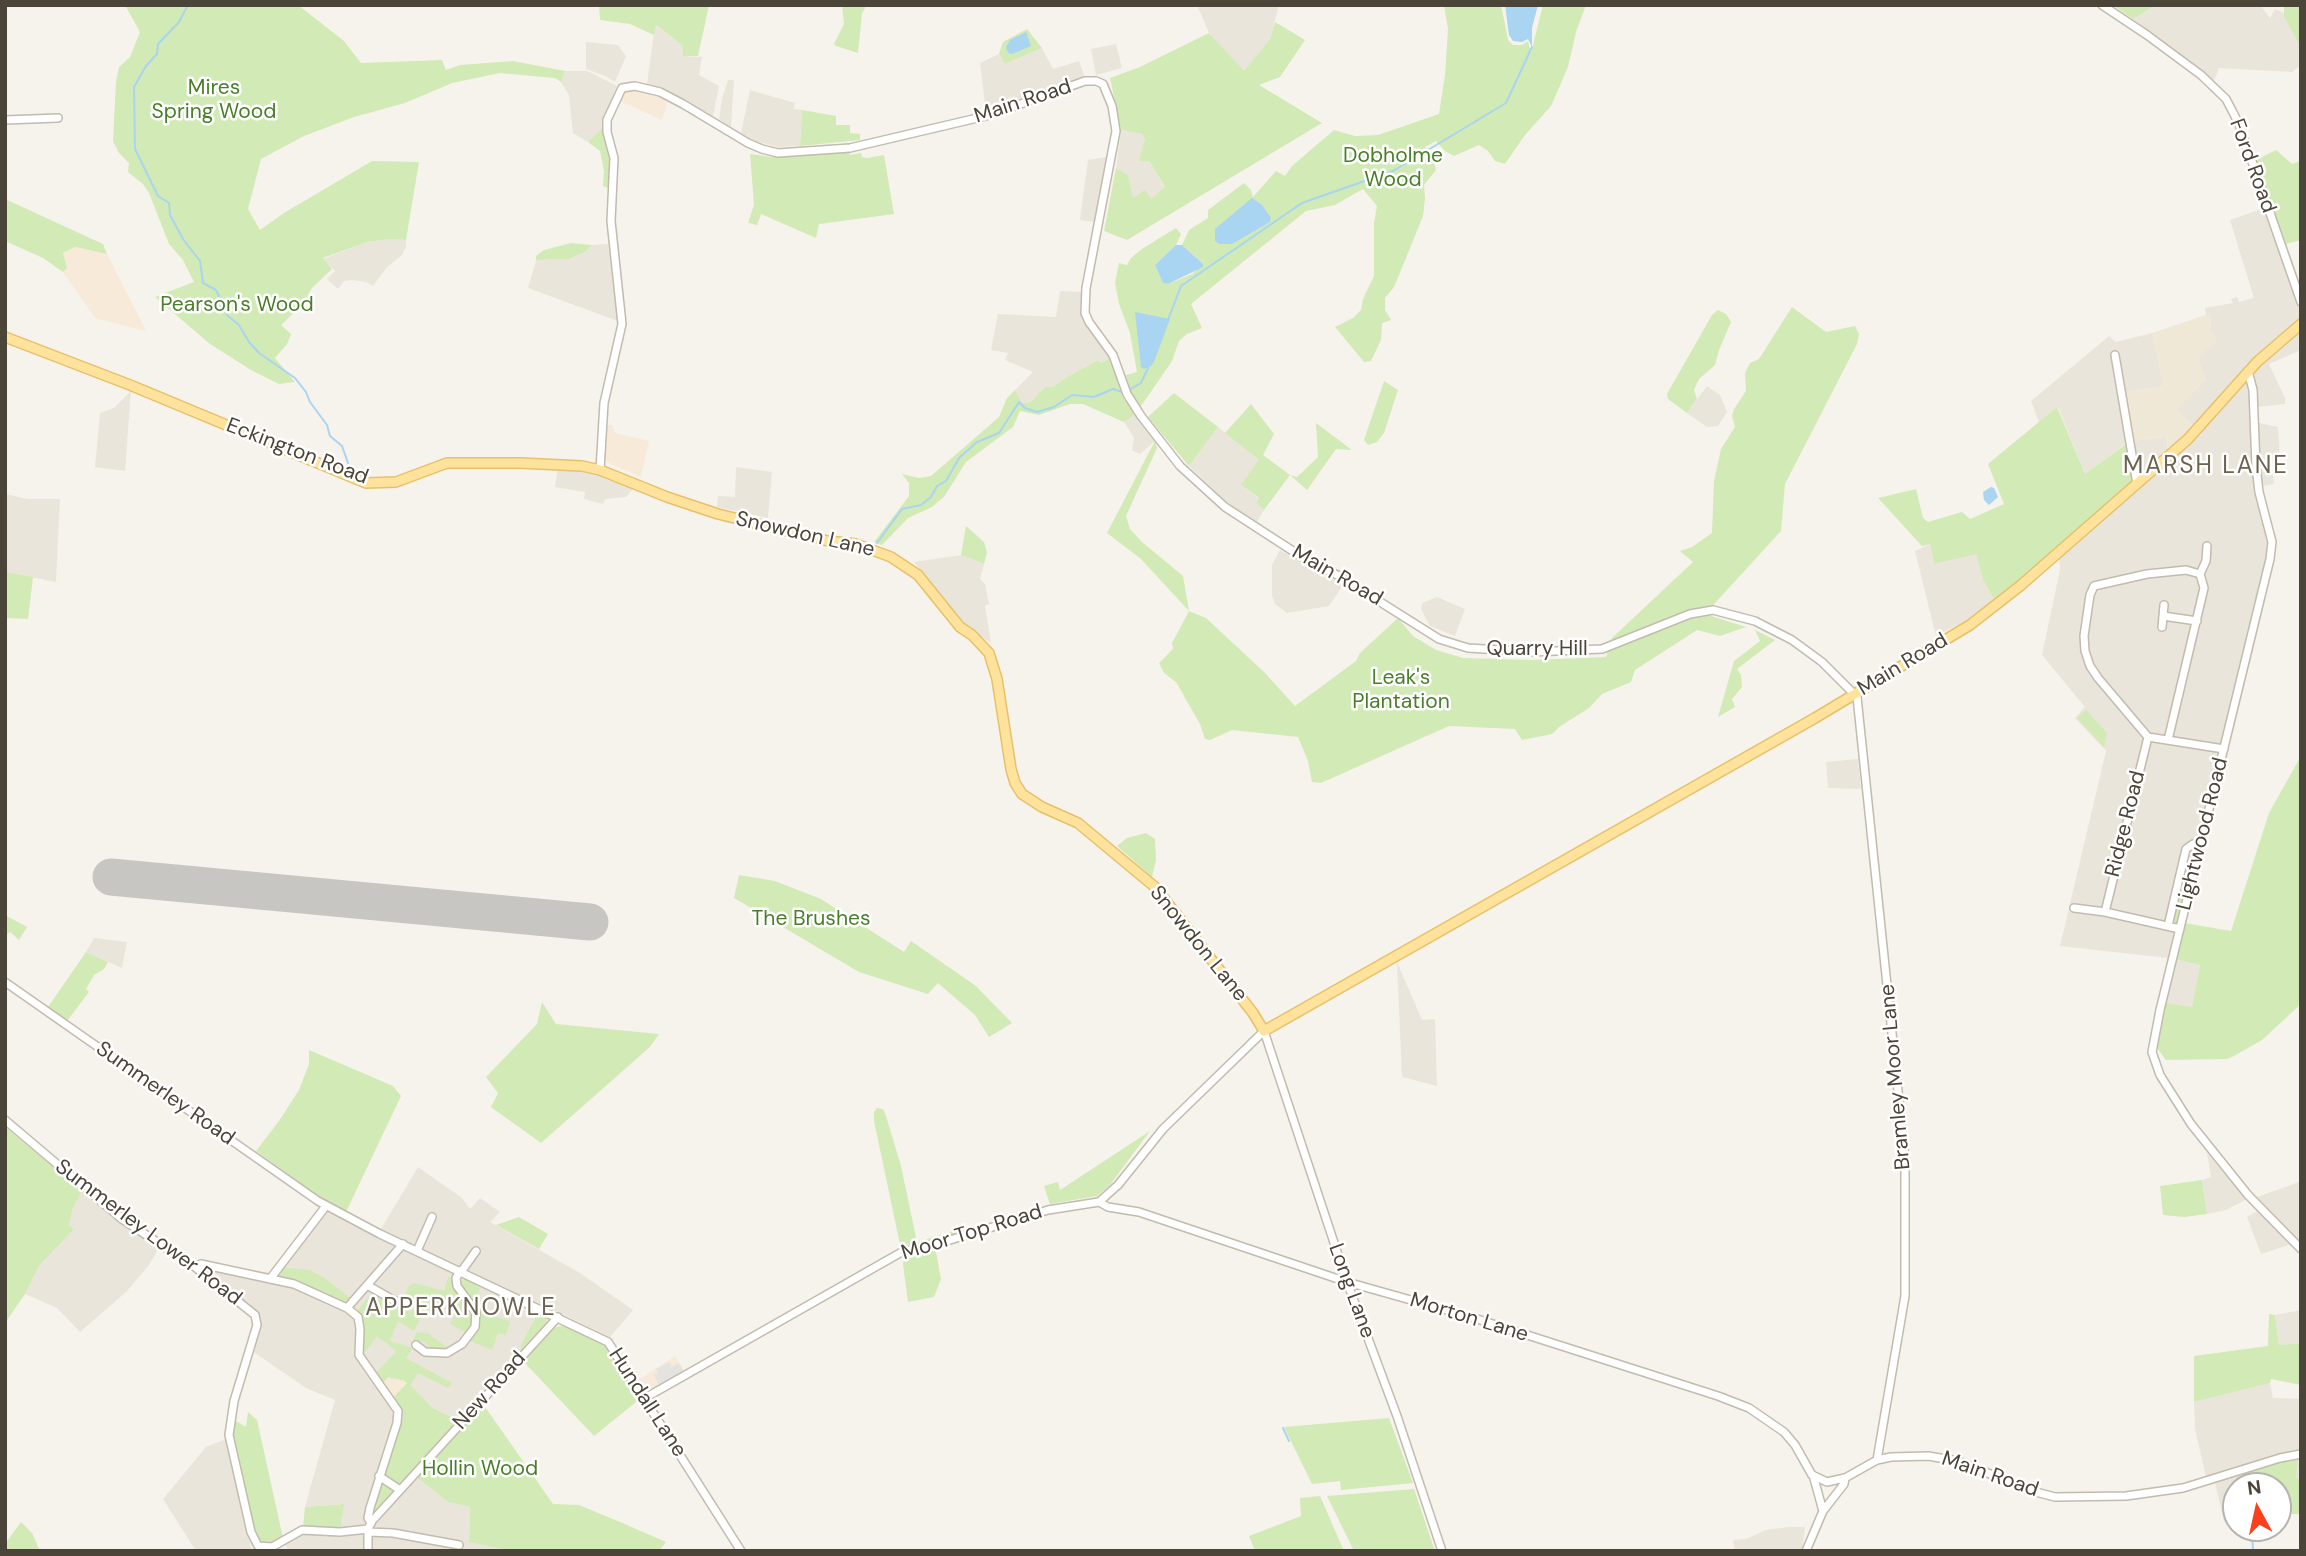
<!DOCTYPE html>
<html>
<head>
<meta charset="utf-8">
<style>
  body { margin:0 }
  #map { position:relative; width:2306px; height:1556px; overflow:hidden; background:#f6f3ec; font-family:"DM Sans",sans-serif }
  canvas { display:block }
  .frame { position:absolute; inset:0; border:7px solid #4b4439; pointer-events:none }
  .north { position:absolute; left:2222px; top:1472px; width:70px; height:70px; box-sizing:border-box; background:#fff; border:2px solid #b7b4b0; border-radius:50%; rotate:352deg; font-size:19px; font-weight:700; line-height:28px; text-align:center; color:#4b4439 }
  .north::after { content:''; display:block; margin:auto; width:24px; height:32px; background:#fc3f1d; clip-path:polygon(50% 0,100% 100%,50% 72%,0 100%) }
</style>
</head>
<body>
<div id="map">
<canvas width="2306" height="1556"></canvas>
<div class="frame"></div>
<div class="north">N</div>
</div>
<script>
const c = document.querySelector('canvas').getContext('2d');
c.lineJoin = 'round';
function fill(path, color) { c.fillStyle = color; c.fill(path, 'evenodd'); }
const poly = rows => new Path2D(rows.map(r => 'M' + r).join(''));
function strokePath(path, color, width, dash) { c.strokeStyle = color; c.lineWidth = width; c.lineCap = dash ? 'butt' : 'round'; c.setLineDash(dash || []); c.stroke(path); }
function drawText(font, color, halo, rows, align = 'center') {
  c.font = font + ' "DM Sans",sans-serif'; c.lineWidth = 5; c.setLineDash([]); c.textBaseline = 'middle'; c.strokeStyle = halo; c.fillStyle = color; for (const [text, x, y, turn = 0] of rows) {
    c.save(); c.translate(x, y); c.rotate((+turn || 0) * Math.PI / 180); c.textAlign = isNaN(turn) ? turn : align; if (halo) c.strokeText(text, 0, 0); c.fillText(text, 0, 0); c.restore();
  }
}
fill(poly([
  [1197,5,1279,5,1270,39,1244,72,1209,33],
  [2156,5,2260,5,2270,18,2275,9,2284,13,2301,48,2301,65,2292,72,2219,68,2214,81,2133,19],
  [655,25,683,46,683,56,702,57,699,75,719,86,713,116,678,96,647,84],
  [586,42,618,45,626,56,615,82,603,75,586,69],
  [1116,44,1122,68,1096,75,1091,49],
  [1042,48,1053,69,1079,61,1085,78,986,112,980,63,999,54,1005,64],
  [565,71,587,71,617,86,605,115,604,126,588,142,573,133,569,95,561,82],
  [728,80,734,80,731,127,719,119,722,99],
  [750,90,795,103,794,109,802,110,800,146,778,147,755,141,741,133],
  [1121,130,1142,134,1145,139,1149,161,1165,188,1151,199,1133,199,1128,175,1116,168],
  [1110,149,1095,222,1080,220,1088,160,1106,157],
  [2273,205,2301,286,2301,350,2269,364,2285,398,2285,404,2258,407,2259,423,2278,427,2280,458,2271,461,2274,484,2262,486,2275,549,2253,650,2175,959,2200,965,2192,1008,2157,1002,2168,958,2060,946,2106,751,2075,718,2085,707,2042,655,2060,570,2059,556,2053,551,2132,482,2125,444,2085,474,2058,407,2039,422,2031,401,2109,336,2116,342,2152,333,2164,386,2125,393,2133,441,2166,436,2168,450,2194,426,2176,410,2206,379,2201,370,2199,356,2211,330,2210,315,2206,315,2205,308,2233,303,2231,299,2237,297,2239,302,2254,298,2230,220],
  [391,239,406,240,406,246,402,255,387,267,373,286,366,282,353,280,344,281,338,289,327,279,335,271,323,259,367,242],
  [608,244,618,321,528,288,536,260,569,259,585,252,592,245],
  [1060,291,1083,292,1083,318,1110,358,1101,363,1098,360,1067,377,1053,387,1045,387,1031,402,1022,403,1015,390,1033,372,1005,360,1008,353,991,350,998,314,1056,317],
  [1707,386,1720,395,1727,412,1718,426,1707,427,1687,413],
  [131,391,125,471,95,467,100,413,114,408],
  [1136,414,1155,441,1140,454,1132,450,1134,438,1124,422],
  [1218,427,1260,461,1241,485,1259,499,1258,503,1264,510,1256,523,1226,501,1189,466],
  [736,467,772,472,768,518,717,507,718,496,735,497],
  [558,468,604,475,633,489,626,497,605,499,603,504,584,499,585,492,555,487],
  [5,494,27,499,60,499,56,582,5,572],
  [1930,544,1934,564,1976,553,1983,580,1995,601,1963,622,1936,636,1915,551],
  [1280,550,1343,585,1329,606,1287,613,1275,604,1272,596,1272,565],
  [961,555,984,564,980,579,985,584,989,604,985,606,991,643,962,623,914,562],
  [1437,597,1465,609,1455,636,1430,626,1421,609,1422,603],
  [1858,759,1861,789,1828,788,1826,762],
  [94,938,127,942,122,968,86,952],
  [1397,962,1422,1020,1435,1019,1437,1086,1402,1077],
  [2207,1153,2247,1199,2226,1210,2207,1214,2202,1180,2211,1177],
  [418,1167,462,1198,470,1209,480,1198,500,1212,490,1222,580,1273,633,1310,610,1337,556,1311,458,1420,433,1408,404,1380,401,1406,403,1418,390,1449,379,1487,375,1514,411,1474,448,1502,470,1507,469,1542,511,1551,288,1551,283,1538,344,1504,305,1507,335,1400,306,1388,252,1351,245,1349,253,1325,250,1316,185,1265,189,1259,270,1273,320,1208,323,1200,381,1229],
  [2299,1182,2301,1192,2301,1245,2298,1242,2261,1254,2247,1217,2266,1206,2257,1197],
  [84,1185,124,1217,162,1242,149,1265,126,1292,80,1332,57,1308,25,1294,39,1266,74,1229,69,1225,73,1208],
  [2301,1310,2301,1343,2279,1345,2275,1315],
  [2270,1383,2273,1398,2301,1399,2301,1453,2298,1460,2301,1460,2301,1479,2296,1479,2297,1461,2242,1473,2245,1486,2236,1486,2236,1518,2224,1522,2215,1482,2206,1477,2195,1429,2194,1402],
  [226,1439,252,1551,196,1551,163,1499,206,1447],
  [1788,1527,1805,1527,1802,1551,1735,1551,1733,1540,1746,1539,1766,1530]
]), '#eae5da');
fill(poly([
  [631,89,668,100,662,120,618,100,625,90],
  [75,247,107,254,146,331,95,318,63,272,67,268,63,253],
  [605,425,612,425,615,433,649,441,641,477,609,463,604,458],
  [675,1356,684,1372,647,1392,639,1379],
  [388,1377,391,1379,403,1380,407,1383,392,1399,382,1384]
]), '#f7ead8');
fill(poly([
  [2206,315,2210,315,2211,329,2218,341,2199,356,2201,370,2207,378,2177,410,2194,426,2169,451,2166,436,2133,441,2125,392,2164,386,2152,333]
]), '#efe8d6');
fill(poly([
  [125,5,298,5,344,41,361,63,442,60,446,70,460,65,513,61,565,71,561,82,555,78,500,73,452,83,405,103,354,117,304,136,261,159,248,209,260,230,284,213,372,161,419,162,406,240,391,239,367,242,323,258,332,269,312,288,303,304,281,325,291,334,287,344,275,358,295,382,279,384,251,370,210,344,155,297,194,282,183,260,169,244,149,193,143,184,128,172,129,163,119,153,113,141,116,81,119,67,130,57,140,32],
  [599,5,709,5,698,56,683,56,683,46,656,25,654,35,630,24,600,20],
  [842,5,867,5,862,13,858,53,836,46,834,44,844,24],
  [1444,5,1501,5,1508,40,1513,45,1522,45,1528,41,1531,53,1543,5,1586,5,1576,32,1568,67,1551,106,1525,135,1505,164,1495,161,1488,151,1479,145,1454,156,1445,151,1436,141,1425,147,1433,158,1436,170,1424,185,1425,198,1423,216,1406,258,1394,287,1385,298,1385,310,1391,320,1382,323,1381,340,1371,361,1364,362,1335,327,1353,318,1361,310,1363,299,1374,276,1374,223,1377,206,1363,189,1335,205,1306,211,1191,304,1202,328,1187,334,1179,341,1172,361,1139,409,1131,396,1126,375,1137,372,1130,333,1119,304,1115,283,1119,263,1127,265,1131,258,1142,249,1176,228,1181,234,1176,245,1155,265,1163,283,1168,284,1192,274,1203,264,1182,245,1189,230,1208,218,1208,210,1244,183,1251,190,1253,197,1276,171,1285,176,1292,166,1334,130,1355,136,1378,135,1439,114,1445,75,1448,29],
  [2113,5,2156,5,2133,19],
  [2284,5,2301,5,2301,48,2284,16],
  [1275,22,1305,40,1280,77,1259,85,1322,123,1127,240,1104,231,1116,168,1128,175,1133,198,1145,190,1151,199,1165,187,1149,161,1139,161,1145,139,1142,134,1121,130,1110,78,1140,67,1209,33,1244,71,1270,39],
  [1027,29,1042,48,1005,64,999,54,1003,42],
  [802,110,836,116,836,125,850,125,850,133,860,134,860,140,800,146],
  [604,126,611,163,608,188,603,186,604,171,600,151,588,142],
  [2276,150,2292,164,2301,161,2301,240,2286,244,2256,160],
  [849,152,850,155,861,153,862,157,867,158,884,155,894,214,819,224,816,238,761,214,757,225,748,223,754,205,750,154,772,157],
  [5,199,103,244,107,254,75,247,63,253,67,268,63,272,43,258,5,241],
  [571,243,592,245,585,252,569,259,536,260,536,256,544,250],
  [1792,307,1826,332,1855,326,1859,334,1857,344,1785,484,1781,531,1705,614,1746,627,1720,636,1697,630,1635,670,1631,682,1602,694,1589,708,1559,727,1552,734,1522,740,1515,729,1449,726,1321,783,1312,782,1308,761,1298,737,1232,730,1210,740,1205,739,1200,724,1176,682,1164,673,1159,663,1173,649,1172,643,1189,611,1141,559,1107,533,1155,441,1157,448,1126,516,1130,529,1142,542,1183,576,1189,611,1206,618,1264,672,1295,706,1356,661,1360,653,1398,618,1413,636,1436,650,1463,658,1532,660,1606,657,1612,638,1693,562,1680,551,1692,547,1712,533,1714,481,1721,449,1735,427,1732,416,1734,409,1746,391,1745,373,1750,363,1759,359],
  [1718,310,1726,314,1731,322,1719,350,1715,365,1699,379,1694,390,1697,399,1687,413,1668,399,1667,394,1712,315],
  [1110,358,1123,398,1136,414,1124,422,1083,404,1070,404,1039,415,1020,411,1013,427,966,462,944,497,932,507,908,518,882,545,874,542,909,496,909,483,902,474,919,478,931,476,999,417,1007,398,1015,390,1022,403,1031,402,1045,387,1053,387,1067,377,1098,360,1101,363],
  [1384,381,1398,390,1384,433,1377,442,1368,445,1364,440],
  [1174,393,1218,427,1189,466,1148,417],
  [1251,404,1274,434,1263,455,1290,475,1297,477,1318,457,1316,423,1352,450,1336,449,1307,490,1290,475,1264,510,1257,503,1259,498,1241,485,1259,460,1225,433],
  [2057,407,2085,474,2126,444,2132,482,1995,601,1983,580,1976,554,1934,564,1930,544,1922,546,1878,498,1916,489,1923,518,1928,522,1962,512,1970,519,2004,504,1988,464],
  [966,526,984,542,987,552,984,564,961,555],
  [5,572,33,577,28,619,5,618],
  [1755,630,1775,640,1737,669,1741,675,1742,687,1732,699,1735,707,1718,717,1734,661,1760,641],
  [2086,710,2107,733,2104,747,2077,718],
  [2301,756,2301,1004,2262,1040,2232,1057,2227,1059,2166,1060,2157,1048,2164,1003,2192,1007,2200,965,2175,959,2184,923,2231,931,2269,813],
  [1146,833,1155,839,1156,860,1152,877,1117,846,1127,838],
  [2195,846,2177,924,2173,924,2171,923,2175,903,2179,902,2181,893,2178,890,2184,864,2189,863,2190,853,2188,851],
  [739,875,775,881,821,899,904,952,911,941,976,986,1012,1023,989,1037,975,1015,938,983,928,994,859,972,734,898],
  [5,915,27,927,19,940,10,932,5,936],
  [86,952,108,962,104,969,94,975,86,989,89,992,67,1021,48,1007],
  [542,1002,556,1024,659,1034,650,1047,541,1143,491,1107,498,1093,486,1077,537,1024],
  [309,1050,393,1086,401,1096,346,1212,323,1200,256,1151,279,1121,299,1090,309,1064],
  [877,1108,883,1109,886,1116,901,1166,917,1242,960,1229,961,1232,934,1241,941,1279,934,1297,908,1302,903,1264,905,1247,901,1249,874,1121,874,1112],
  [5,1127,82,1191,73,1208,69,1225,74,1229,39,1266,25,1294,5,1323],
  [1150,1131,1110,1185,1097,1196,1050,1204,1044,1186,1058,1182,1060,1190],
  [2202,1180,2207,1214,2184,1217,2163,1215,2160,1186],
  [519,1217,548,1234,539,1249,496,1225],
  [279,1267,310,1270,326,1279,350,1298,347,1304,276,1277],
  [448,1277,451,1278,458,1296,471,1309,473,1317,472,1325,467,1333,450,1324,459,1305,443,1298,434,1314,421,1308,416,1317,420,1319,414,1331,398,1321,390,1341,410,1347,412,1349,406,1358,452,1383,448,1388,418,1373,410,1385,433,1408,458,1420,403,1483,397,1484,384,1474,390,1449,403,1418,401,1406,392,1399,407,1383,403,1380,388,1377,382,1384,375,1374,395,1353,395,1350,377,1336,363,1355,362,1353,363,1322,357,1311,371,1294,406,1311,415,1310,419,1304,412,1297,405,1296,409,1286,414,1283,444,1291],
  [465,1279,477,1284,476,1286,480,1288,475,1303,461,1289,460,1282],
  [523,1305,545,1316,547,1322,520,1352,521,1345,537,1315,536,1313,524,1308],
  [481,1313,510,1321,506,1335,498,1333,492,1350,470,1341,479,1327],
  [2269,1314,2275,1315,2279,1345,2301,1343,2301,1385,2271,1379,2270,1383,2194,1402,2194,1356,2268,1346],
  [560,1326,570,1327,605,1345,641,1398,594,1436,523,1361,554,1328],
  [417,1332,429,1334,448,1348,431,1349,425,1342,413,1340],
  [483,1404,553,1504,579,1505,620,1522,666,1542,659,1551,511,1551,469,1542,470,1507,448,1502,417,1478],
  [248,1412,257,1420,283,1538,270,1544,261,1544,255,1535,232,1442,233,1419,246,1427],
  [1389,1418,1413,1483,1341,1490,1340,1481,1312,1484,1284,1427],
  [2298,1460,2296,1478,2301,1479,2301,1514,2278,1514,2278,1486,2245,1486,2242,1473,2270,1464],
  [381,1482,392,1487,392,1494,373,1515],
  [1414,1489,1435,1551,1354,1551,1327,1496],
  [1320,1496,1344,1551,1255,1551,1249,1536,1301,1516,1300,1498],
  [344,1504,340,1530,303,1527,305,1507],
  [21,1522,32,1533,40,1551,5,1551,5,1544]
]), '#d2eab5');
fill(poly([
  [669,1362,672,1367,679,1363,684,1372,659,1385,654,1375,658,1373,656,1369]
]), '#e5e3e0');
fill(poly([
  [1505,5,1538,5,1532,28,1532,47,1528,39,1522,42,1513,41,1509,35],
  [1026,32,1031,46,1012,54,1008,53,1006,47,1010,40],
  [1252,198,1262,205,1271,218,1270,222,1232,244,1220,244,1215,241,1215,229],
  [1176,245,1182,245,1203,264,1203,267,1168,284,1163,283,1155,265],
  [1135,312,1170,319,1154,362,1151,366,1144,369,1141,367],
  [1991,487,1994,488,1998,497,1989,505,1984,500,1983,492]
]), '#a9d4f2');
strokePath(poly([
  [188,5,179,22,158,44,157,54,146,66,134,87,135,149,158,196,169,203,170,215,183,239,200,261,203,283,216,290,220,298,221,306,228,316,239,325,249,342,259,353,295,378,306,392,310,402,327,425,330,436,342,446,348,463],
  [1168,320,1181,286,1302,203,1393,171,1506,103,1532,47],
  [1127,391,1141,383,1148,368],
  [877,543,902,509,921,505,931,497,937,486,946,481,959,458,977,442,999,433,1019,402,1025,408,1037,412,1054,407,1072,395,1094,397,1113,389,1122,392],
  [1283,1428,1289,1441],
  [2252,1528,2253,1551]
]), '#a9d4f2', 2);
strokePath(poly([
  [111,877,590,922]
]), '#c8c6c3', 37);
const minor = poly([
  [2102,5,2147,35,2201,75,2226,99,2239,124,2301,302],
  [5,120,58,118],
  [2115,355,2137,484],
  [2248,371,2253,390,2256,466,2259,492,2272,542,2270,559,2160,1010,2152,1052,2160,1075,2191,1124,2248,1195,2301,1249],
  [600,470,604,403,622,324,611,221,614,158,607,132,607,120,622,88,635,86,660,92,683,104,748,143,762,149,778,153,850,148,990,115,1085,81,1096,81,1103,84,1112,106,1116,131,1086,288,1085,313,1089,322,1113,355,1127,394,1141,416,1180,466,1225,507,1299,555,1339,576,1439,639,1468,648,1532,652,1602,649,1690,614,1713,610,1755,621,1792,640,1822,662,1857,697,1905,1158,1905,1296,1877,1460],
  [2200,574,2186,570,2147,574,2094,586,2090,595,2084,636,2085,651,2090,666,2098,678,2148,737,2224,749],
  [2200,574,2206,561,2207,546],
  [2163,616,2197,621],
  [2162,627,2164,605],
  [2168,740,2204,588,2200,574],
  [2074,908,2105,912,2180,929],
  [2105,912,2148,737],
  [2168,926,2186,849,2193,844,2200,846],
  [5,982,318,1201,380,1234,608,1342,741,1551],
  [5,1120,122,1219,195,1267,255,1315,257,1325,234,1401,229,1435,251,1532,258,1546,272,1547,302,1530,340,1532,368,1529],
  [1099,1202,1108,1207,1139,1212,1347,1282,1471,1317,1718,1396,1749,1408,1784,1432,1795,1445,1812,1475,1827,1482,1845,1478,1877,1460,1891,1457,1928,1456,1958,1461,2032,1491,2055,1497,2126,1496,2183,1488,2280,1458,2301,1454],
  [417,1251,432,1217],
  [195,1267,201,1264,294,1284,347,1308,358,1317,360,1329,359,1355,398,1411,397,1423,370,1508,368,1518,371,1523],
  [461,1272,476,1251],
  [270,1279,326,1206],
  [367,1285,395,1301,408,1304],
  [347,1308,403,1244],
  [416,1345,425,1352,447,1353,462,1344,475,1327,476,1312,457,1286,456,1278,460,1271],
  [645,1398,900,1253,950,1240,1048,1210,1099,1202,1118,1185,1163,1129,1264,1031,1347,1282,1397,1416,1442,1551],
  [1813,1475,1823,1511],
  [379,1476,400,1490],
  [368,1532,393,1533,459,1545],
  [368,1551,368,1529,372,1521,558,1317],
  [1806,1551,1823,1511,1844,1484,1845,1478]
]);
const major = poly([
  [5,337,130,385,366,483,396,482,447,463,520,463,582,466,600,470,667,497,718,514,828,541,856,544,891,557,918,575,960,627,972,635,989,653,997,679,1011,769,1015,783,1022,794,1042,807,1078,823,1155,887,1253,1013,1264,1031,1815,718,1970,625,2020,586,2188,439,2257,362,2301,324]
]);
strokePath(minor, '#c2bbae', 10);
strokePath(major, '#e6c16a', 12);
strokePath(minor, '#fff', 7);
strokePath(major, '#ffe39c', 9);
drawText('21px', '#4a7f2a', '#fff', [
  ["Mires",214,88],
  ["Spring Wood",214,112],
  ["Dobholme",1393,156],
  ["Wood",1393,180],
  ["Pearson's Wood",237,305],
  ["Leak's",1401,678],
  ["Plantation",1401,702],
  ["The Brushes",811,919],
  ["Hollin Wood",480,1469]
]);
drawText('21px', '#4b4439', '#fff', [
  ["Main Road",1023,102,-18],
  ["Ford Road",2252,166,70],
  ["Eckington Road",297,452,21],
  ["Snowdon Lane",805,535,13],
  ["Main Road",1337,576,30],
  ["Quarry Hill",1537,649],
  ["Main Road",1903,665,-31],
  ["Ridge Road",2126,824,-76],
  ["Lightwood Road",2203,834,-76],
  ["Snowdon Lane",1198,944,51],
  ["Bramley Moor Lane",1896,1077,-95],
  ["Summerley Road",165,1094,35],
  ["Summerley Lower Road",148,1233,37],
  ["Moor Top Road",972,1233,-17],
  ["Long Lane",1351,1291,70],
  ["Morton Lane",1469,1318,17],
  ["New Road",490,1391,-48],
  ["Hundall Lane",647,1403,57],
  ["Main Road",1990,1475,19]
]);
c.letterSpacing = '2px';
drawText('24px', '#6e6250', '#fff', [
  ["MARSH LANE",2206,467],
  ["APPERKNOWLE",461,1309]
]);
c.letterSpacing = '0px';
</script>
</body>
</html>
